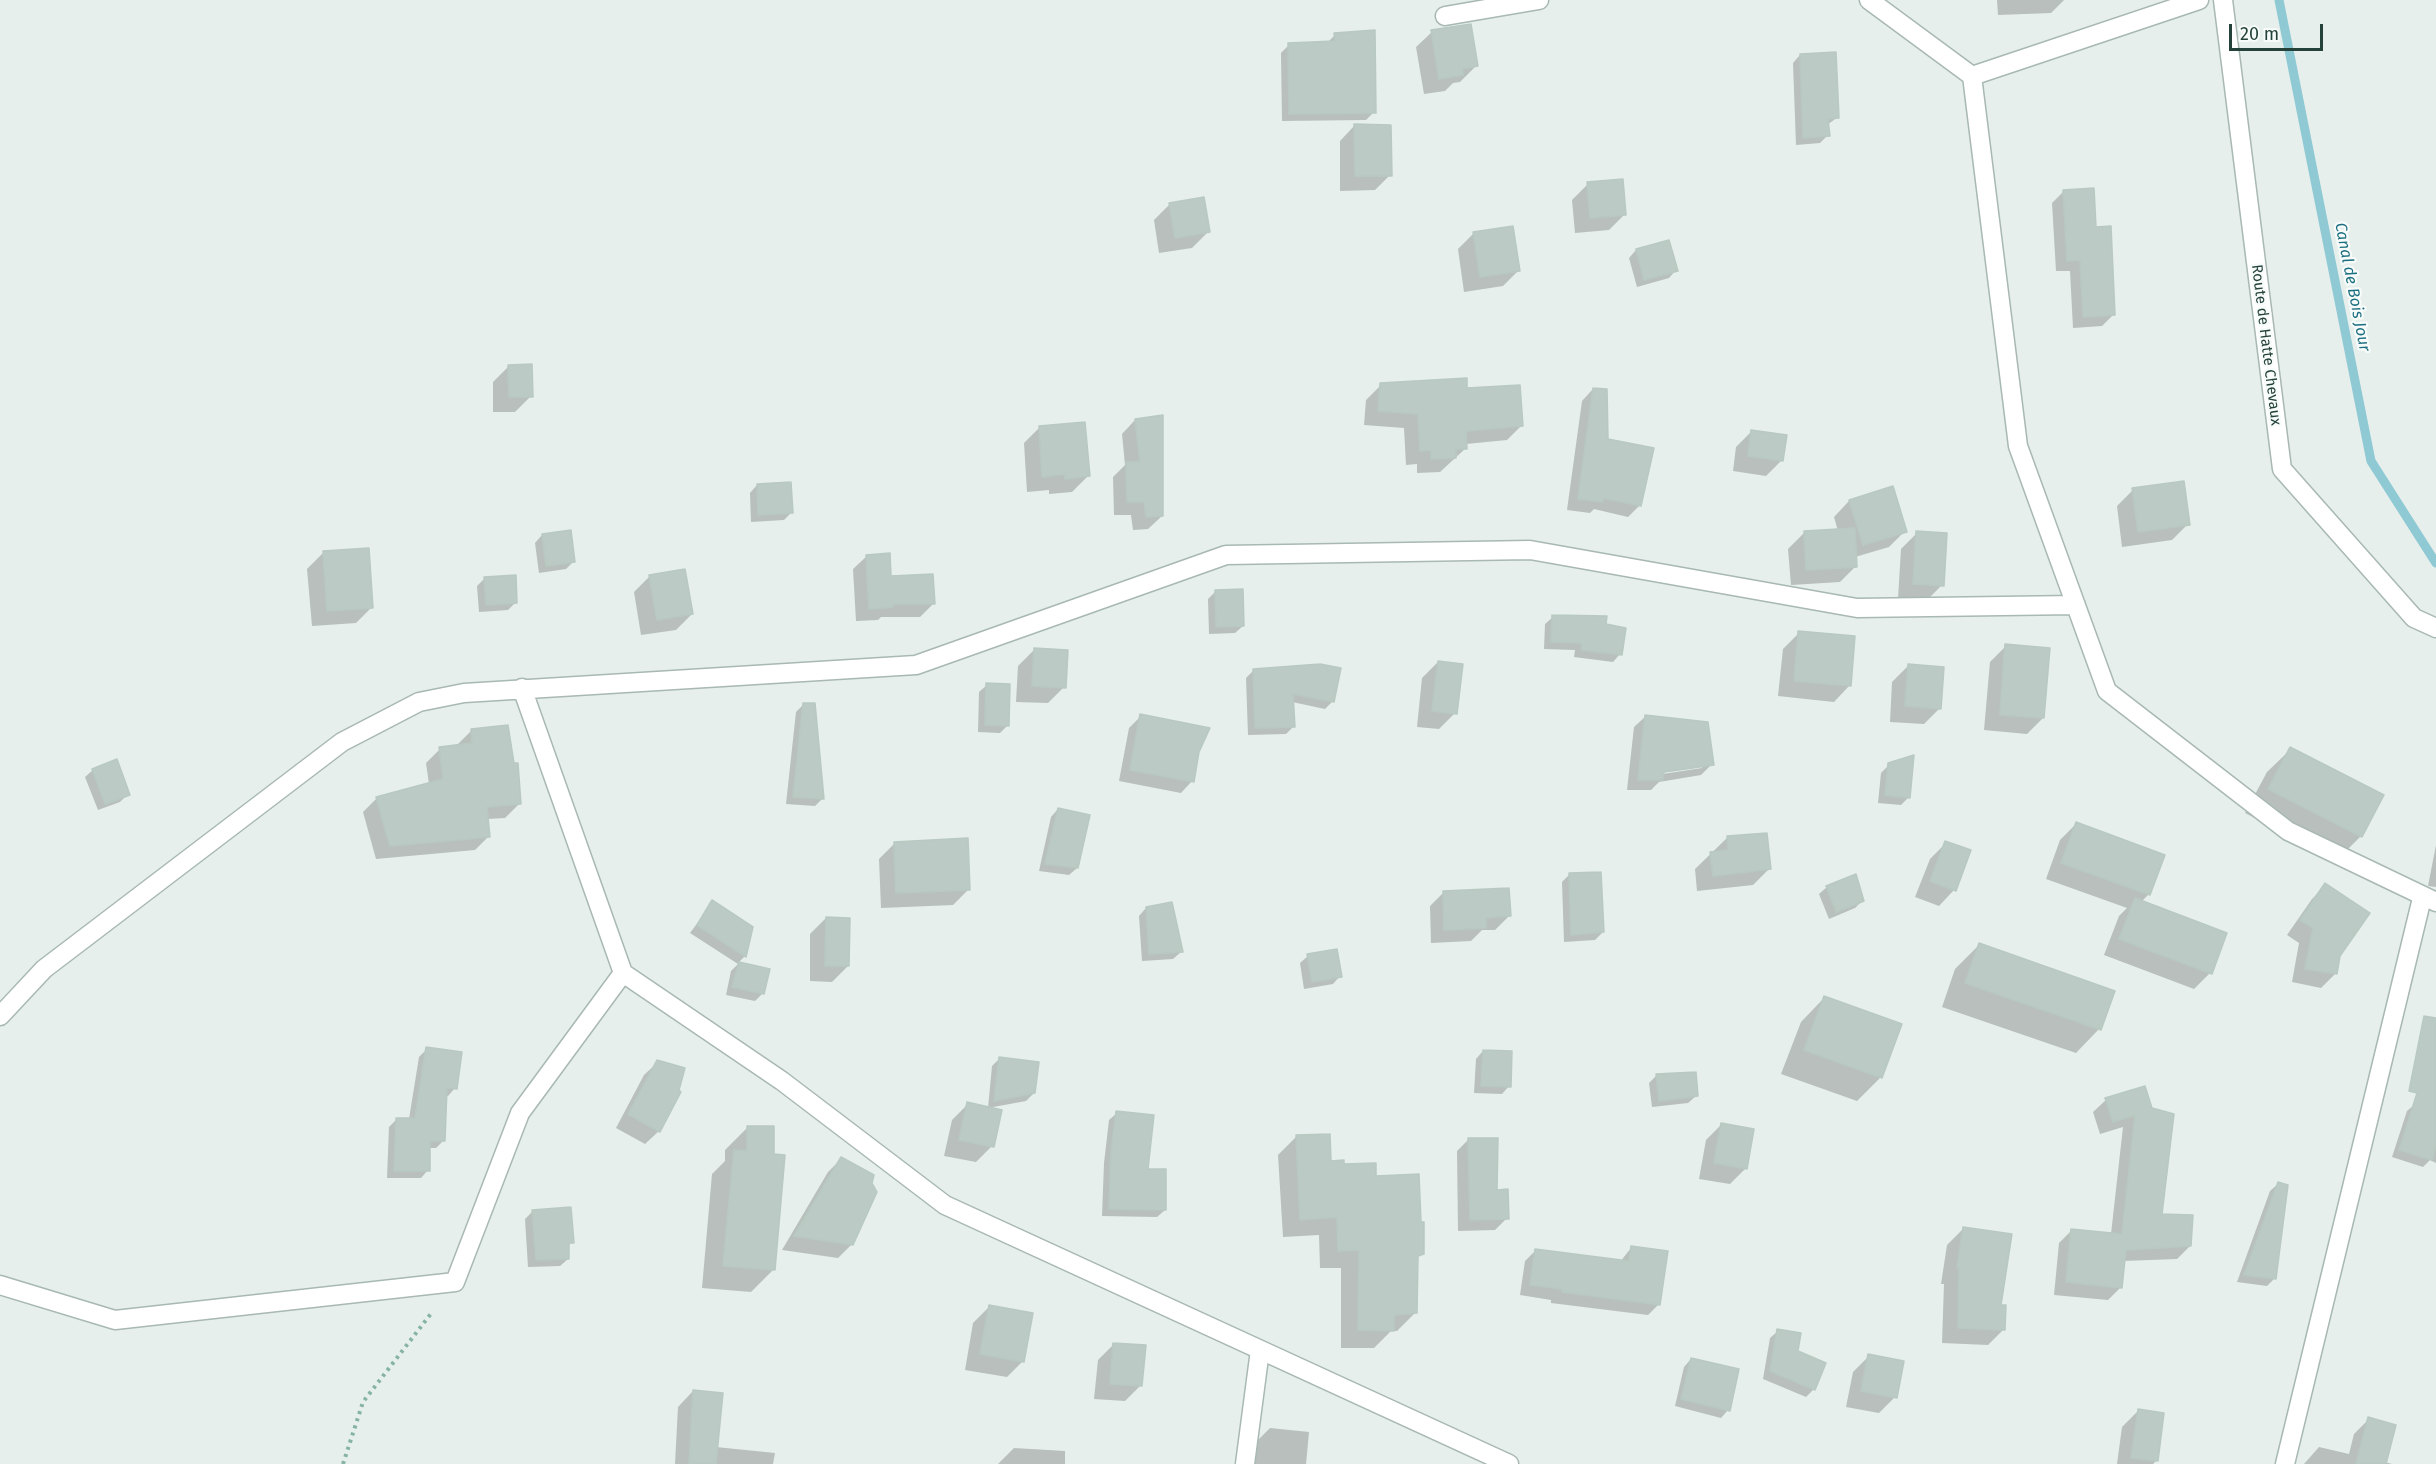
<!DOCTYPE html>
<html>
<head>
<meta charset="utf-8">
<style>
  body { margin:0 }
  #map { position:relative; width:2436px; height:1464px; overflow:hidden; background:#e6efeb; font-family:"Fira Sans",sans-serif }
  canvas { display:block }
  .scale { position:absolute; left:2229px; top:24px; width:94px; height:27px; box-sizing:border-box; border:3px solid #24423a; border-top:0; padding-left:8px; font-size:18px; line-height:21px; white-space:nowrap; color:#24423a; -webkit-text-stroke:4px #f7fbf9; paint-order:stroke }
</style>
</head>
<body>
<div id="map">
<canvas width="2436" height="1464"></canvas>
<div class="scale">20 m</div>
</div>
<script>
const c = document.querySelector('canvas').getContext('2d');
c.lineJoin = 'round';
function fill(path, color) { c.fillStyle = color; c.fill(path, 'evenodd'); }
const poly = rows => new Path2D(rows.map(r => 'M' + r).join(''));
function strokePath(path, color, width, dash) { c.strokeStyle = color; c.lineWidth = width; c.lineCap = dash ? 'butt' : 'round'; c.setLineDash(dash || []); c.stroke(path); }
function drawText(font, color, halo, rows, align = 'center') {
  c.font = font + ' "Fira Sans",sans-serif'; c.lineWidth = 4.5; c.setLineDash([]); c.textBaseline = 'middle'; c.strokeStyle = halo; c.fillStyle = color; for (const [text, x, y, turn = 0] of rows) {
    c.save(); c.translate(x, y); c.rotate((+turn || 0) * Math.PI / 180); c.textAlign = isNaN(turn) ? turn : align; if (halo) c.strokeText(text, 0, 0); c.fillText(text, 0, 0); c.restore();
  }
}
fill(poly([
  [1997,0,2064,0,2051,13,1998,15],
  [1432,32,1476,66,1460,82,1453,83,1445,91,1424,94,1416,47],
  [1335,35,1374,112,1366,120,1282,121,1281,53,1289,45,1327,43],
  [1800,55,1838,117,1827,125,1828,135,1820,143,1796,145,1793,63],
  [1355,125,1390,175,1375,190,1340,191,1340,141],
  [1588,184,1625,214,1609,230,1575,233,1572,200],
  [2064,191,2094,228,2114,314,2102,326,2073,328,2070,271,2056,271,2052,203],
  [1170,204,1208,232,1192,248,1159,253,1154,220],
  [1474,233,1519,270,1503,286,1464,292,1458,249],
  [1636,250,1676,270,1669,278,1637,287,1629,258],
  [509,366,531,396,515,412,493,412,493,382],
  [1381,385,1466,390,1521,426,1507,440,1466,444,1466,448,1440,472,1417,473,1417,464,1406,465,1404,428,1364,425,1366,400],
  [1593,389,1607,440,1640,505,1628,517,1594,509,1590,513,1567,510,1582,401],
  [1135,420,1162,516,1148,529,1133,530,1131,515,1114,515,1113,477,1125,465,1122,434],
  [1040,427,1088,476,1072,492,1049,494,1049,490,1027,492,1024,443],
  [1752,431,1782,460,1766,476,1733,471,1736,447],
  [757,485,792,512,784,520,751,522,750,493],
  [2133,490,2188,524,2172,540,2122,547,2117,506],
  [1849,501,1905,531,1889,547,1855,557,1856,566,1840,582,1791,585,1788,549,1804,533,1838,531,1834,517],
  [1917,533,1942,585,1926,601,1898,599,1901,549],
  [542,535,573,562,566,569,539,573,535,543],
  [323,553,372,607,356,623,312,626,307,569],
  [867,556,890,577,933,604,920,617,881,617,878,620,856,621,853,569],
  [650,576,692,614,676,630,641,635,634,592],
  [485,578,516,602,508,610,479,612,477,586],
  [1215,592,1243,626,1235,633,1209,634,1208,599],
  [1553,617,1604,625,1620,654,1613,662,1574,657,1575,650,1544,649,1545,624],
  [1799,633,1849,686,1834,702,1778,696,1783,649],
  [2006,646,2043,718,2027,734,1984,730,1990,662],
  [1034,650,1064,687,1048,703,1016,702,1018,666],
  [1438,662,1455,713,1439,729,1417,727,1422,678],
  [1908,666,1940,708,1924,724,1890,722,1892,682],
  [1254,670,1333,701,1325,709,1292,702,1293,727,1286,734,1248,735,1246,678],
  [987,685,1008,725,1000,733,978,732,979,692],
  [804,704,822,799,815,806,786,804,796,712],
  [1141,716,1192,781,1181,793,1119,781,1129,728],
  [1646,716,1712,764,1701,775,1659,782,1651,790,1627,790,1634,727],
  [1702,765,1702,768,1656,775,1656,772],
  [472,730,519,804,505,818,487,819,489,836,475,850,376,859,363,812,377,798,429,784,426,763,440,749,458,746,458,744],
  [2291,749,2382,796,2360,837,2337,860,2245,813,2267,772],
  [1889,765,1909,797,1901,805,1878,803,1881,773],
  [93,770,128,794,120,802,98,810,85,777],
  [1058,809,1077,868,1069,875,1039,871,1051,817],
  [2076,824,2149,894,2141,902,2210,973,2194,989,2104,955,2119,916,2127,908,2046,879,2060,840],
  [1727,838,1769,869,1753,885,1697,891,1695,869],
  [895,843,969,889,953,905,881,908,879,859],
  [1946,843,1954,890,1939,906,1915,897,1930,859],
  [2436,845,2436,887,2428,886],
  [1570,874,1603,932,1595,940,1564,942,1562,882],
  [2326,885,2339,956,2335,974,2321,988,2292,982,2299,943,2287,935,2312,899],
  [1827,887,1862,901,1855,908,1829,919,1819,894],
  [1444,892,1509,916,1495,930,1482,930,1471,941,1431,943,1430,906],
  [713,902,745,956,738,963,768,970,762,994,755,1001,726,995,731,971,738,964,690,933],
  [1146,908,1181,952,1173,959,1142,961,1139,916],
  [826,918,848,966,832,982,810,981,810,934],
  [1979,945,2099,1029,2076,1053,1942,1007,1955,969],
  [1308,956,1340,976,1333,984,1304,989,1300,963],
  [1824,998,1881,1077,1857,1101,1781,1074,1801,1022],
  [427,1049,455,1088,448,1096,445,1096,443,1141,436,1148,428,1148,428,1170,421,1178,387,1178,389,1127,397,1119,409,1119,419,1057],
  [1483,1051,1509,1086,1502,1094,1474,1093,1476,1059],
  [999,1059,1034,1093,1026,1101,988,1108,992,1066],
  [658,1062,659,1131,645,1144,616,1128,644,1075],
  [1656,1076,1696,1096,1688,1103,1652,1107,1649,1083],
  [2106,1100,2151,1110,2160,1215,2190,1246,2177,1259,2123,1261,2121,1287,2108,1300,2054,1295,2059,1243,2072,1230,2111,1234,2123,1127,2100,1134,2093,1112],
  [968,1104,992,1146,976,1162,944,1156,952,1120],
  [2415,1104,2436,1116,2436,1163,2430,1160,2423,1167,2392,1157,2407,1111],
  [1117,1113,1165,1210,1157,1217,1102,1216,1104,1163,1109,1120],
  [1722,1124,1746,1168,1730,1184,1699,1179,1706,1140],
  [748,1127,772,1155,773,1270,751,1292,702,1288,712,1174,725,1161,725,1150],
  [1296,1137,1330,1162,1375,1177,1422,1253,1416,1259,1416,1312,1397,1331,1391,1331,1374,1348,1341,1348,1341,1268,1320,1268,1319,1235,1283,1237,1278,1155],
  [1469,1139,1507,1218,1495,1230,1458,1231,1457,1151],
  [842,1158,852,1244,838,1258,782,1250,828,1172],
  [2278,1184,2275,1278,2267,1286,2237,1282,2270,1191],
  [532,1212,572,1242,567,1247,568,1259,560,1266,528,1267,525,1219],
  [1963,1229,1999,1306,2004,1329,1988,1345,1942,1343,1944,1284,1941,1284,1947,1245],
  [1631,1248,1659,1304,1648,1315,1551,1303,1551,1300,1520,1295,1525,1261,1535,1251,1620,1262],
  [989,1307,1023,1361,1007,1377,965,1370,973,1323],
  [1778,1331,1796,1352,1814,1389,1806,1397,1763,1379,1770,1338],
  [1114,1344,1141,1385,1125,1401,1094,1399,1098,1360],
  [1869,1356,1895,1397,1879,1413,1846,1407,1853,1372],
  [1691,1359,1728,1410,1721,1418,1675,1406,1684,1367],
  [693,1391,716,1447,775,1453,773,1464,675,1464,678,1407],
  [2138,1411,2157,1460,2153,1464,2117,1464,2122,1427],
  [2369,1419,2385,1462,2392,1464,2304,1464,2319,1447,2349,1454,2354,1434],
  [1270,1428,1309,1432,1306,1464,1255,1464,1257,1441],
  [1014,1448,1065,1451,1065,1464,998,1464]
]), '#0003');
strokePath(poly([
  [2279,0,2371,461,2436,563]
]), '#8ec9d4', 9);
const building = poly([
  [1471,24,1478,66,1462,69,1463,75,1439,79,1431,30,1471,24],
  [1375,30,1376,113,1289,114,1288,43,1335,41,1334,33,1375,30],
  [1836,52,1839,118,1828,119,1830,136,1803,138,1800,54,1836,52],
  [1354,124,1391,125,1392,176,1355,176,1354,124],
  [1623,179,1626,215,1590,218,1587,182,1623,179],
  [2094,188,2096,227,2111,226,2115,315,2083,317,2080,260,2067,261,2063,190,2094,188],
  [1204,197,1210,232,1175,238,1169,203,1204,197],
  [1513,226,1520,271,1480,277,1473,232,1513,226],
  [1669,240,1678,271,1644,280,1636,249,1669,240],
  [532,364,533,397,509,397,508,365,532,364],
  [1467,378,1467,388,1520,385,1523,426,1466,431,1467,449,1456,449,1456,458,1431,459,1431,450,1420,451,1418,414,1378,411,1380,383,1467,378],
  [1593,388,1607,389,1608,439,1654,448,1641,506,1603,498,1603,502,1578,499,1593,388],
  [1163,415,1163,516,1146,517,1144,502,1127,502,1126,462,1140,462,1135,419,1163,415],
  [1085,422,1090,476,1065,479,1065,474,1042,477,1039,426,1085,422],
  [1751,430,1787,435,1783,461,1748,456,1751,430],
  [2184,481,2190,525,2138,532,2132,488,2184,481],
  [791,482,793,513,758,515,757,484,791,482],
  [1893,486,1907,532,1863,545,1849,500,1893,486],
  [1855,528,1857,567,1806,570,1804,531,1855,528],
  [571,530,575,562,546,566,542,534,571,530],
  [1916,531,1947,533,1944,586,1913,584,1916,531],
  [369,548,373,608,327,611,323,551,369,548],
  [890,553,891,576,933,574,935,604,893,604,893,607,869,609,866,555,890,553],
  [685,569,693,614,657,620,649,575,685,569],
  [516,575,517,603,486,605,484,577,516,575],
  [1243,589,1244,626,1216,627,1215,590,1243,589],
  [1552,615,1607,616,1606,624,1626,628,1622,655,1581,650,1582,643,1551,642,1552,615],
  [1798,631,1855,636,1851,686,1794,681,1798,631],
  [2005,644,2050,648,2044,718,2000,715,2005,644],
  [1034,648,1068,650,1066,688,1032,686,1034,648],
  [1438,661,1463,664,1457,714,1432,711,1438,661],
  [1320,664,1341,668,1334,702,1293,694,1295,727,1255,728,1253,669,1320,664],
  [1908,664,1944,667,1941,709,1905,706,1908,664],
  [986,683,1010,684,1009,726,985,725,986,683],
  [803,703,815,703,824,799,793,797,803,703],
  [1140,714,1210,728,1199,752,1194,782,1130,770,1140,714],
  [1645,715,1708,722,1714,765,1664,772,1663,780,1638,780,1645,715],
  [508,725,514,763,518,763,521,804,487,807,490,837,390,846,376,797,443,779,439,747,472,743,471,729,508,725],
  [2290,747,2384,795,2362,837,2268,789,2290,747],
  [1914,755,1910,798,1885,795,1888,763,1914,755],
  [117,759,130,795,105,804,92,769,117,759],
  [1058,808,1090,815,1078,868,1045,864,1058,808],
  [2076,822,2165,855,2150,895,2061,863,2076,822],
  [1767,833,1771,869,1713,876,1710,852,1728,850,1727,836,1767,833],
  [968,838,970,890,896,893,894,842,968,838],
  [1945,841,1971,850,1956,891,1930,881,1945,841],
  [1601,872,1604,932,1571,935,1569,873,1601,872],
  [1856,874,1864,901,1836,912,1826,886,1856,874],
  [2325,883,2370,913,2340,956,2337,974,2305,969,2313,928,2300,920,2325,883],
  [1509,888,1511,916,1486,918,1486,928,1444,930,1443,891,1509,888],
  [2135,898,2227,933,2212,974,2119,939,2135,898],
  [712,900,753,927,746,957,697,925,712,900],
  [1172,902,1183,952,1149,954,1146,907,1172,902],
  [826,917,850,918,849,966,825,966,826,917],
  [1979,943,2115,991,2101,1030,1965,983,1979,943],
  [1337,949,1342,977,1312,982,1307,954,1337,949],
  [739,962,770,969,764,994,732,987,739,962],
  [1824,996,1902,1024,1882,1078,1804,1050,1824,996],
  [2424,1016,2436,1018,2436,1145,2432,1160,2399,1150,2417,1093,2409,1091,2424,1016],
  [426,1047,462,1052,457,1089,447,1088,445,1141,430,1141,430,1171,394,1171,396,1118,415,1118,426,1047],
  [1483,1050,1512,1051,1511,1087,1481,1086,1483,1050],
  [999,1057,1039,1062,1035,1093,994,1101,999,1057],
  [657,1060,685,1068,679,1090,681,1092,660,1132,628,1114,657,1060],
  [1696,1072,1698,1096,1659,1101,1656,1074,1696,1072],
  [2145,1086,2152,1108,2174,1114,2162,1214,2193,1215,2191,1246,2126,1250,2122,1288,2066,1282,2071,1229,2122,1234,2135,1115,2113,1122,2105,1098,2145,1086],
  [967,1102,1002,1110,994,1147,959,1140,967,1102],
  [1116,1111,1154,1115,1148,1169,1166,1169,1166,1210,1109,1209,1111,1154,1116,1111],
  [1721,1123,1754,1129,1747,1169,1714,1163,1721,1123],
  [747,1126,774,1126,774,1154,785,1155,775,1270,723,1266,734,1150,747,1151,747,1126],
  [1330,1134,1331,1161,1344,1160,1344,1164,1376,1163,1376,1176,1419,1174,1421,1222,1424,1222,1424,1254,1418,1256,1417,1313,1394,1315,1394,1331,1358,1330,1359,1250,1338,1251,1337,1217,1300,1220,1296,1135,1330,1134],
  [1468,1138,1498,1138,1497,1190,1508,1189,1509,1219,1470,1220,1468,1138],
  [841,1157,874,1175,872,1183,877,1192,853,1245,794,1236,841,1157],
  [2278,1182,2288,1185,2276,1279,2244,1275,2278,1182],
  [571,1207,574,1243,569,1243,569,1259,536,1260,532,1210,571,1207],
  [1963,1227,2012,1234,2001,1305,2006,1305,2005,1330,1958,1328,1959,1268,1957,1268,1963,1227],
  [1631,1246,1668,1251,1660,1305,1562,1292,1562,1289,1530,1285,1535,1249,1629,1261,1631,1246],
  [989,1305,1033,1313,1024,1362,980,1354,989,1305],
  [1777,1329,1801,1333,1798,1351,1826,1363,1815,1390,1770,1371,1777,1329],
  [1113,1343,1146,1345,1142,1386,1110,1384,1113,1343],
  [1868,1354,1904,1361,1897,1398,1861,1391,1868,1354],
  [1691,1358,1739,1369,1730,1411,1681,1399,1691,1358],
  [693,1390,723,1393,716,1464,689,1464,693,1390],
  [2138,1409,2164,1413,2158,1461,2131,1458,2138,1409],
  [2368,1417,2396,1425,2386,1464,2356,1464,2368,1417]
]);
fill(building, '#bbcac4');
strokePath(building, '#b8c9c2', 1.5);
const minor = poly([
  [1869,0,1972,76,2018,446,2107,691,2288,831,2436,902],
  [2223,0,2282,469,2414,618,2436,628],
  [1445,16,1539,0],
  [1972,76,2199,0],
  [522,688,623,973,782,1081,945,1205,1509,1464],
  [0,1016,44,969,342,742,419,702,464,693,916,665,1226,555,1530,550,1857,608,2076,605],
  [0,1285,115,1320,455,1282,520,1113,623,973],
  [1245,1464,1260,1350],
  [2285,1464,2422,898]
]);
strokePath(minor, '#a8b8b2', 21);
strokePath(poly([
  [343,1464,363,1402,433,1311]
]), '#86b3a5', 4, [3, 4.5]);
strokePath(minor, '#fff', 18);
drawText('15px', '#24423a', '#f7fbf9', [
  ["Route de Hatte Chevaux",2266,345,83]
]);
drawText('italic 16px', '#1c6f80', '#f7fbf9', [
  ["Canal de Bois Jour",2352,287,79]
]);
</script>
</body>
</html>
